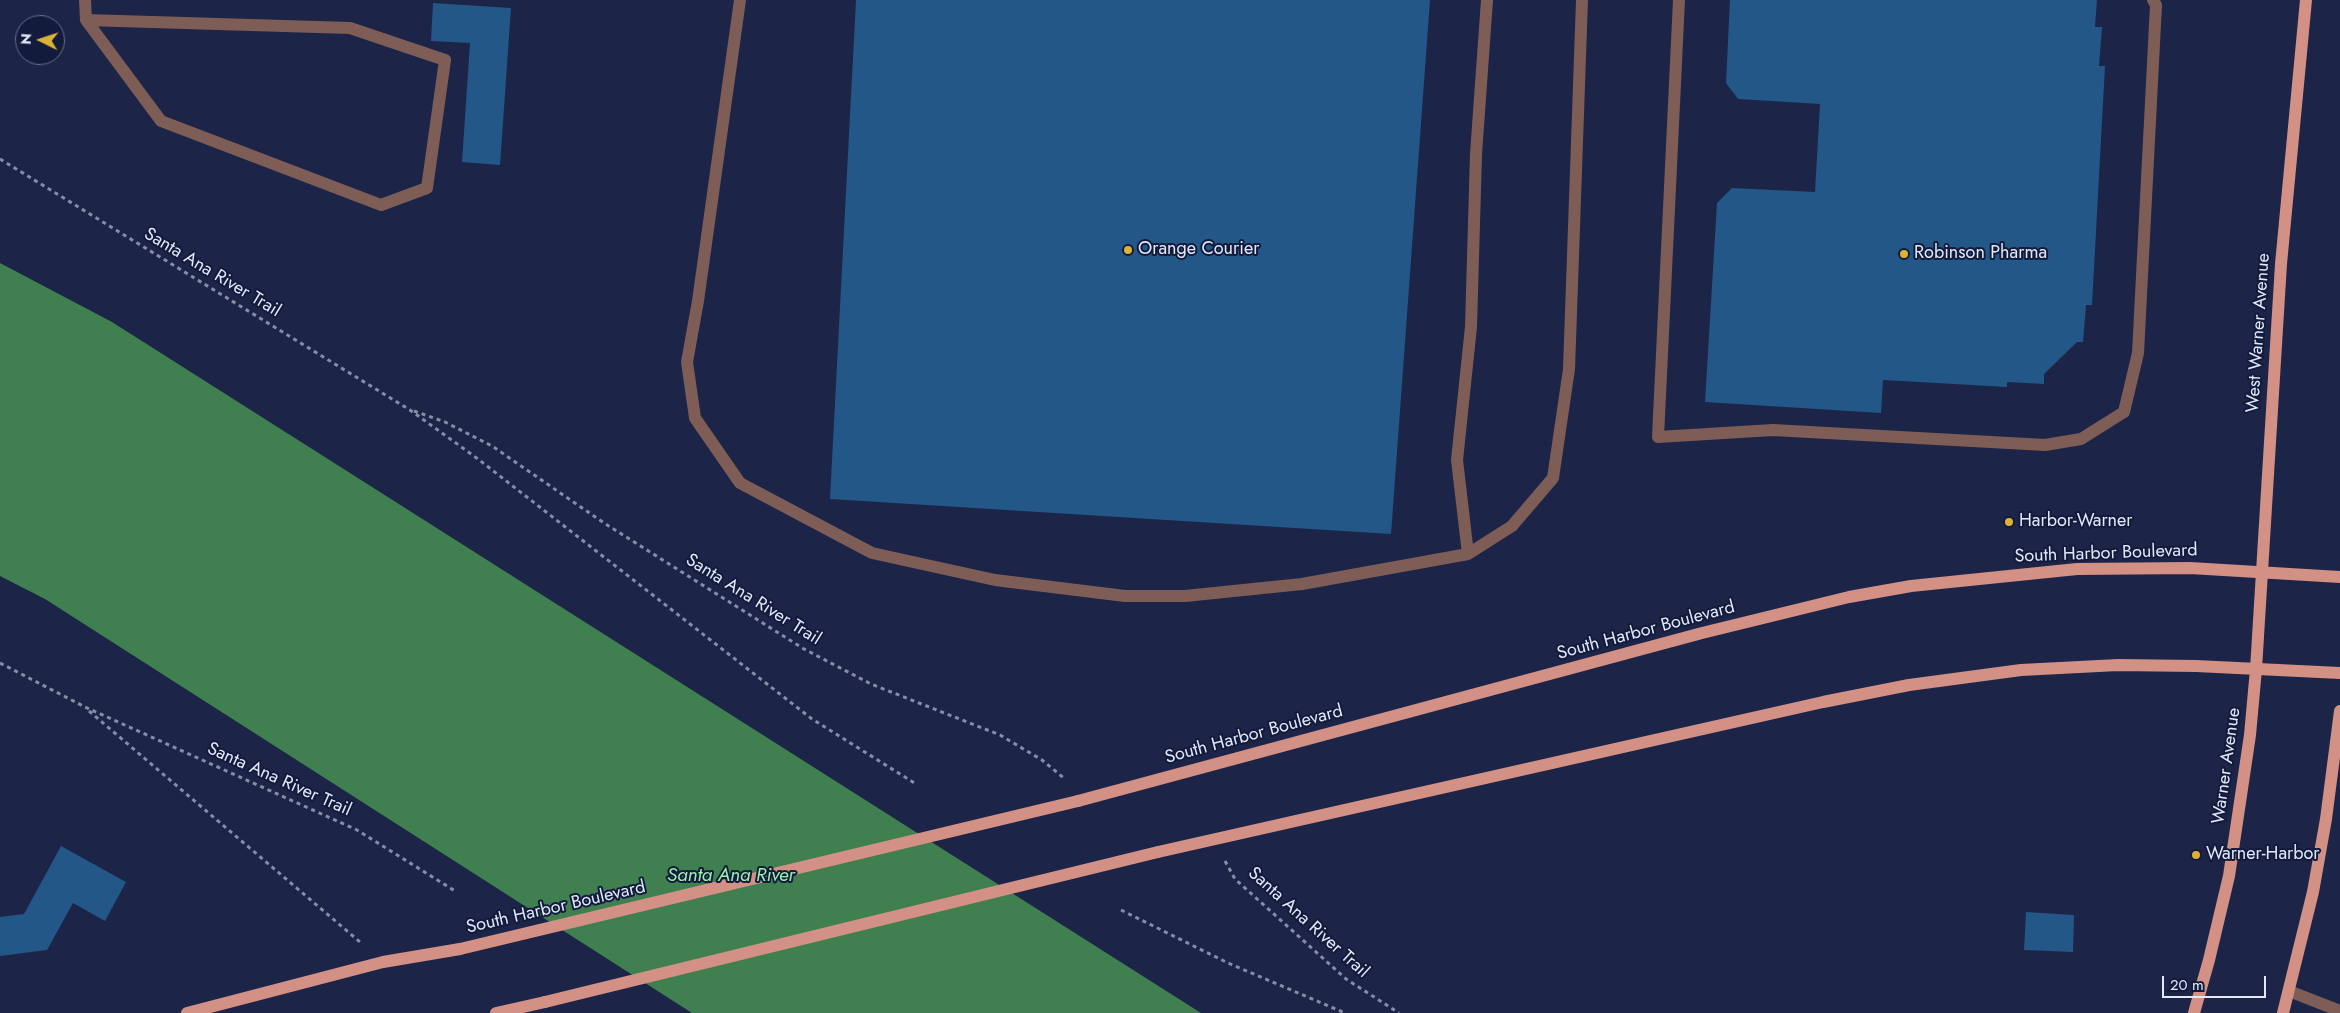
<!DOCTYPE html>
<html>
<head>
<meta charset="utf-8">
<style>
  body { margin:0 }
  #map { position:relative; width:2340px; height:1013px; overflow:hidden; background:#1c2547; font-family:Jost,sans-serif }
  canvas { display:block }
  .north { position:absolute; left:15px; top:15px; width:50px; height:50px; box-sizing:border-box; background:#131b3c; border:1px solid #666d88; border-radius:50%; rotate:274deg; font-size:14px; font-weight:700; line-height:20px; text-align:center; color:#e2e9fb }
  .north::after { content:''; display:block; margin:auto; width:18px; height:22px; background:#dbb233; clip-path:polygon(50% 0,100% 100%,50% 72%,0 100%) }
  .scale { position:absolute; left:2162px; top:976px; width:104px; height:22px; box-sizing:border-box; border:2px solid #e2e9fb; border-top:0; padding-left:6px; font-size:15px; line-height:18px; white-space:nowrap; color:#e2e9fb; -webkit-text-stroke:4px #131b3c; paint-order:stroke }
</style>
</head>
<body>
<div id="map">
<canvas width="2340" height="1013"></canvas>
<div class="north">N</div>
<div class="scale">20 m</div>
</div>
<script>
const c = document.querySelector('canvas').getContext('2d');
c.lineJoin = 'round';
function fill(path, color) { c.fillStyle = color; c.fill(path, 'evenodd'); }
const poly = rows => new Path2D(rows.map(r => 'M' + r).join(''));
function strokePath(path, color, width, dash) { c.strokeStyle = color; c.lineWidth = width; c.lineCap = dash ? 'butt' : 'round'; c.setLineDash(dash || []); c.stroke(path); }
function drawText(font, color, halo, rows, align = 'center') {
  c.font = font + ' Jost,sans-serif'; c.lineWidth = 4; c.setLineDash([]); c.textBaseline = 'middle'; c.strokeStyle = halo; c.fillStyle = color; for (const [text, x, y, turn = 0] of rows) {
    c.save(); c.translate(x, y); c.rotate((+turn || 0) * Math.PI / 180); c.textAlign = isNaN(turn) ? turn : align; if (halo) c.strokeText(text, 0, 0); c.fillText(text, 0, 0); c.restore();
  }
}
fill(poly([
  [0,263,112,322,1201,1013,692,1013,45,599,0,576]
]), '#407f4f');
fill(poly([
  [856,0,1430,0,1391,534,830,499],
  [1730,0,2097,0,2095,27,2102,27,2099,66,2105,66,2092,305,2086,305,2083,342,2077,342,2044,374,2044,384,2007,382,2007,387,1883,380,1881,413,1705,402,1717,203,1732,188,1815,192,1820,104,1738,99,1726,83],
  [433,3,511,8,500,165,462,162,470,43,431,41],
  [61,846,126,882,105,921,73,903,47,950,0,956,0,917,24,914],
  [2026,912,2074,915,2073,952,2024,950]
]), '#225788');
strokePath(poly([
  [0,159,410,410,478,459,812,719,916,784],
  [414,411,445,422,492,446,604,523,804,649,871,684,1000,735,1042,760,1065,779],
  [0,663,85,707,357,830,455,891],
  [89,711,360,942],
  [1225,861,1235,879,1346,979,1399,1013],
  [1121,910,1228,963,1345,1013]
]), '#868ea7', 3, [4, 4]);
strokePath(poly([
  [85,0,86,20,161,121,381,205,427,188,445,60,350,28,86,20],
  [740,0,698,301,687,362,695,418,740,483,872,553,995,580,1125,596,1185,596,1302,584,1468,554,1512,526,1553,478,1569,369,1582,0],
  [1679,0,1658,437,1773,430,2045,445,2081,439,2124,412,2138,353,2156,5,2153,0],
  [1468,554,1457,460,1471,327,1476,154,1487,0],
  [2289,991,2340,1011]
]), '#7e5d57', 12);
strokePath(poly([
  [1078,801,1702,633,1849,597,1911,586,2077,569,2190,568,2340,577],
  [1158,852,1823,702,1909,685,2021,670,2118,665,2196,666,2340,673],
  [187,1013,383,962,460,949],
  [496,1013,545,1002],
  [2194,1013,2209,960,2229,876,2250,735,2256,669,2281,264,2306,0],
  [2283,1013,2313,892,2326,819,2340,711]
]), '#d39085', 12);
strokePath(poly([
  [460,949,1078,801],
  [545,1002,1158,852]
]), '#d39085', 12);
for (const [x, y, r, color] of [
  [1128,250,5,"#dbb233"],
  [1904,254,5,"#dbb233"],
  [2009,522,5,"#dbb233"],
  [2196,855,5,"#dbb233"]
]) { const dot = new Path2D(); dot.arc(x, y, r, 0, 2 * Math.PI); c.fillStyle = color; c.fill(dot); strokePath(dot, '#131b3c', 2); }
drawText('18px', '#e2e9fb', '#131b3c', [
  ["Orange Courier",1138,250],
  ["Robinson Pharma",1914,254],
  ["Harbor-Warner",2019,522],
  ["Warner-Harbor",2206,855]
], 'left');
drawText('18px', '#e2e9fb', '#131b3c', [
  ["Santa Ana River Trail",212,273,31],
  ["West Warner Avenue",2259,333,-86],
  ["South Harbor Boulevard",2106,554,-2],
  ["Santa Ana River Trail",753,600,32],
  ["South Harbor Boulevard",1646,631,-15],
  ["South Harbor Boulevard",1254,735,-15],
  ["Warner Avenue",2227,766,-82],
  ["Santa Ana River Trail",279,780,24],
  ["South Harbor Boulevard",556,908,-13],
  ["Santa Ana River Trail",1308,923,42]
]);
drawText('italic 19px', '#9af2ac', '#131b3c', [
  ["Santa Ana River",731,876]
]);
</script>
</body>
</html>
